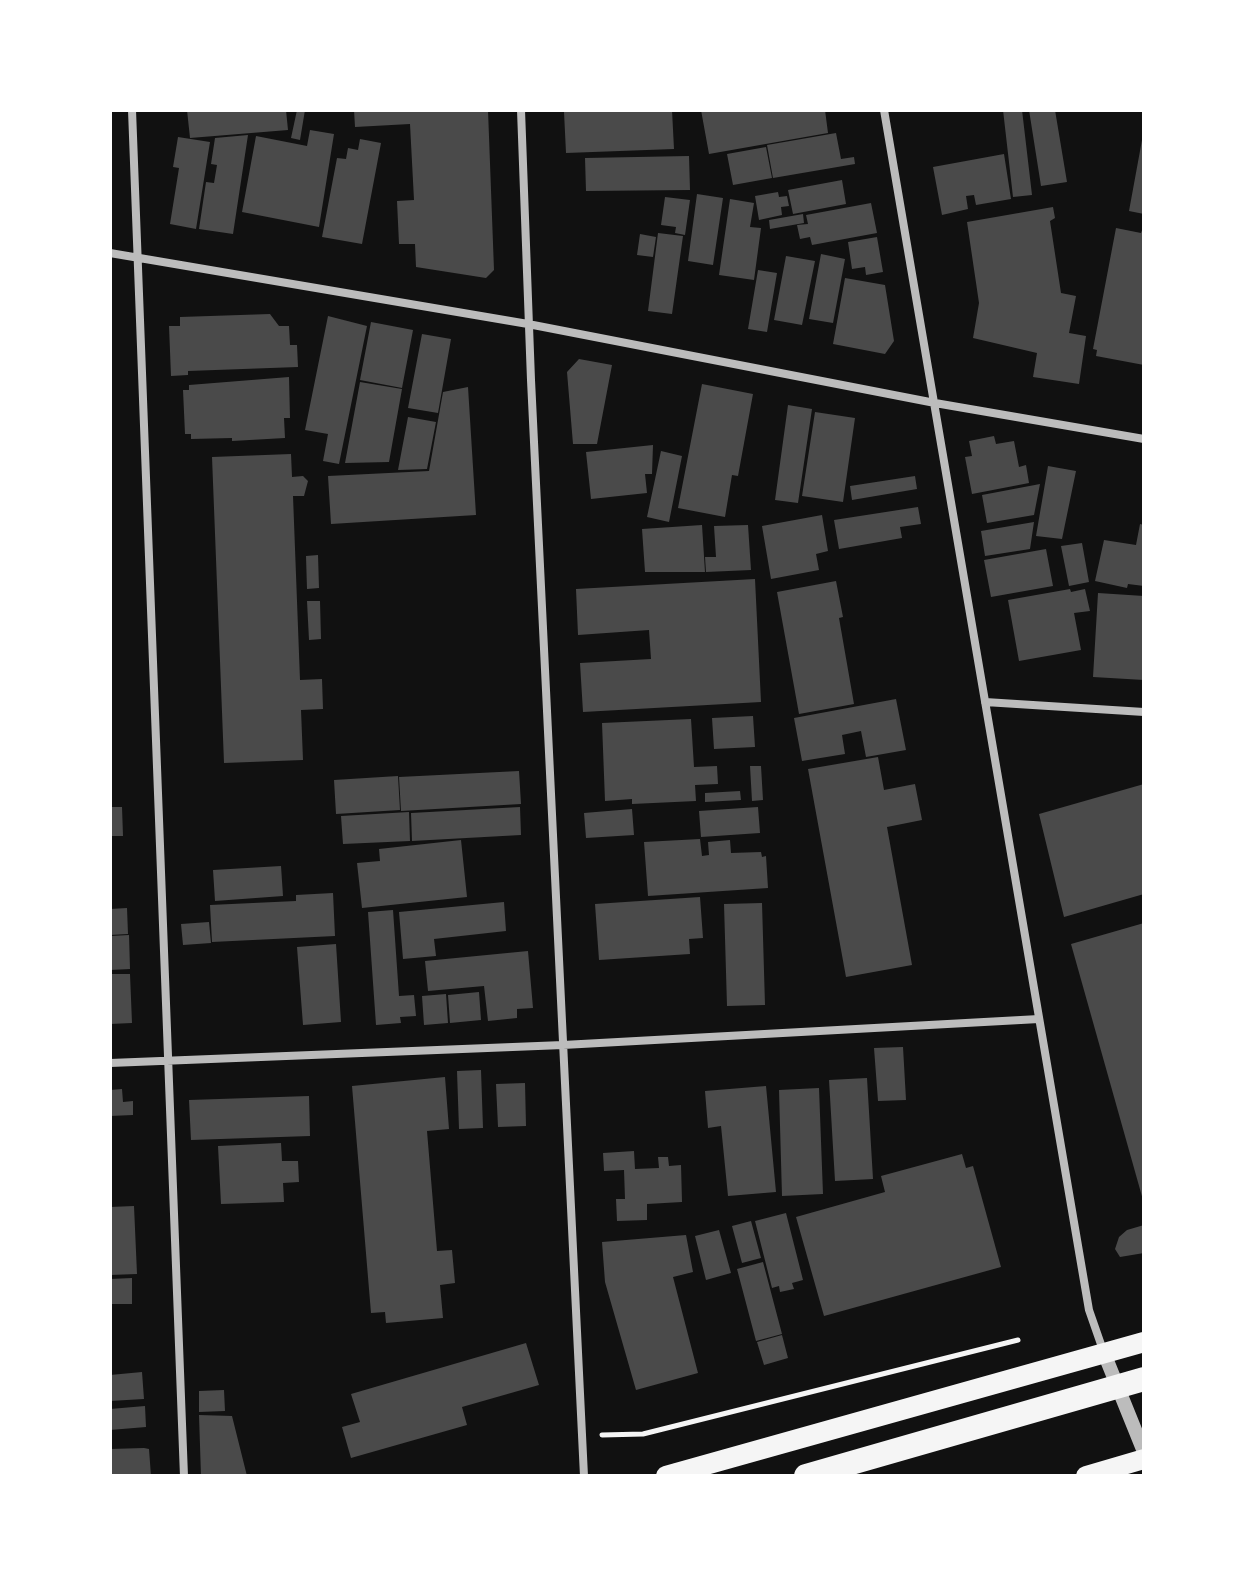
<!DOCTYPE html>
<html>
<head>
<meta charset="utf-8">
<style>
  body { margin:0 }
  #map { position:relative; width:1254px; height:1586px; overflow:hidden; background:#111; font-family:Signika,sans-serif }
  canvas { display:block }
  .frame { position:absolute; inset:0; border:112px solid #fff; pointer-events:none }
</style>
</head>
<body>
<div id="map">
<canvas width="1254" height="1586"></canvas>
<div class="frame"></div>
</div>
<script>
const c = document.querySelector('canvas').getContext('2d');
c.lineJoin = 'round';
function fill(path, color) { c.fillStyle = color; c.fill(path, 'evenodd'); }
const poly = rows => new Path2D(rows.map(r => 'M' + r).join(''));
function strokePath(path, color, width, dash) { c.strokeStyle = color; c.lineWidth = width; c.lineCap = dash ? 'butt' : 'round'; c.setLineDash(dash || []); c.stroke(path); }
fill(poly([
  [187,110,286,110,288,130,190,138],
  [297,110,305,110,300,140,291,138],
  [354,110,488,110,494,270,486,278,416,267,415,244,399,244,397,201,414,200,410,124,355,127],
  [672,110,674,149,566,153,564,112],
  [701,110,825,110,828,133,709,154],
  [1003,110,1022,110,1032,195,1013,197],
  [1029,110,1055,110,1067,182,1041,186],
  [310,130,334,134,319,227,242,212,256,136,307,146],
  [836,133,841,159,854,157,855,164,773,178,767,145],
  [248,135,233,234,199,229,206,182,214,183,217,165,211,164,215,138],
  [178,137,210,142,196,229,170,224,179,168,173,167],
  [360,139,381,143,362,244,322,237,337,158,346,159,348,148,358,150],
  [1142,140,1144,140,1144,214,1129,211],
  [766,147,772,178,733,185,727,154],
  [1004,154,1011,199,976,205,974,195,966,196,968,209,942,215,933,167],
  [689,156,690,190,586,191,585,158],
  [842,180,846,204,793,214,788,190],
  [778,192,779,197,787,196,789,206,781,207,782,215,759,220,755,196],
  [697,194,723,198,713,265,688,261],
  [665,197,690,200,685,235,675,233,676,227,661,225],
  [730,199,754,203,750,227,761,228,754,280,719,275],
  [871,203,877,233,812,245,810,237,800,239,797,225,808,224,806,215],
  [1053,207,1055,218,1050,221,1061,293,1076,296,1069,333,1086,336,1079,384,1033,377,1037,353,973,338,979,303,967,222],
  [803,214,804,223,770,229,769,220],
  [1144,225,1144,365,1096,356,1097,350,1093,349,1116,228,1141,233],
  [658,233,683,236,672,314,648,311],
  [640,234,656,237,653,257,637,255],
  [877,237,883,272,866,275,865,267,852,269,848,242],
  [821,254,845,259,833,323,809,319],
  [786,256,815,261,802,325,774,320],
  [758,270,777,273,767,332,748,329],
  [845,278,885,285,894,341,885,354,833,344],
  [270,314,279,326,289,326,290,345,297,345,298,367,188,371,188,375,171,376,169,326,180,326,180,317],
  [328,316,367,326,339,464,323,461,328,434,305,430],
  [371,322,413,330,402,388,360,380],
  [422,334,451,339,438,413,408,408],
  [579,359,612,365,597,444,573,444,567,372],
  [289,377,290,418,284,418,285,438,232,441,232,438,191,439,191,434,185,434,183,390,189,390,189,385],
  [360,382,402,389,389,462,345,463],
  [702,384,753,394,738,476,732,475,725,517,678,508],
  [468,387,476,515,331,524,328,476,429,471,443,392],
  [788,405,812,409,798,503,775,500],
  [815,412,855,418,843,502,802,496],
  [408,417,436,422,427,469,398,470],
  [994,436,996,444,1014,441,1019,467,1026,465,1029,483,972,494,965,457,972,456,969,441],
  [653,445,652,474,645,474,647,493,591,499,586,452],
  [661,451,682,456,669,522,647,517],
  [291,454,292,477,303,476,308,481,304,496,293,496,300,680,322,679,323,709,301,710,303,760,224,763,212,457],
  [1048,466,1076,471,1062,539,1036,536],
  [915,476,917,489,852,500,850,486],
  [1040,484,1034,515,987,523,982,495],
  [918,507,921,524,900,527,902,538,839,549,834,520],
  [822,515,828,551,816,554,819,570,771,579,762,526],
  [1034,522,1030,549,985,556,981,531],
  [1140,524,1144,525,1144,586,1128,584,1127,588,1095,581,1104,540,1136,545],
  [702,525,705,572,645,572,642,529],
  [748,525,751,570,706,572,705,557,716,557,714,526],
  [1082,543,1089,582,1069,586,1061,546],
  [1046,549,1053,586,991,597,984,560],
  [318,555,319,588,307,589,306,556],
  [755,579,761,702,583,712,580,663,651,659,649,630,578,635,576,589],
  [836,581,843,617,839,618,854,704,799,714,777,592],
  [1070,589,1071,592,1085,589,1090,611,1074,613,1081,650,1019,661,1008,600],
  [1098,593,1144,596,1144,680,1093,677],
  [307,601,320,601,321,639,309,640],
  [896,699,906,750,866,757,861,731,842,735,845,754,802,761,794,718],
  [753,716,755,747,714,749,712,718],
  [691,719,694,767,717,766,718,784,695,785,696,801,632,804,632,799,605,801,602,723],
  [878,757,884,790,915,784,922,820,887,827,912,965,846,977,808,769],
  [750,766,761,766,763,800,752,801],
  [519,771,521,804,401,811,399,777],
  [398,776,400,810,336,814,334,780],
  [1144,784,1144,894,1064,917,1039,814],
  [740,791,741,800,705,802,705,793],
  [110,807,122,807,123,836,110,836],
  [520,807,521,835,412,841,411,813],
  [758,807,760,833,701,837,699,811],
  [632,809,634,835,586,838,584,813],
  [409,812,410,841,343,844,341,816],
  [700,839,702,856,709,855,708,842,730,840,731,853,761,852,762,857,766,856,768,888,648,896,644,842],
  [461,840,467,897,362,908,357,863,380,861,379,849],
  [281,866,283,896,215,901,213,870],
  [333,893,335,936,212,942,210,905,296,901,296,895],
  [700,897,703,938,689,939,690,954,599,960,595,904],
  [504,902,506,931,434,939,436,956,403,959,399,912],
  [762,903,765,1005,727,1006,724,904],
  [127,908,128,934,110,935,110,909],
  [393,910,399,996,414,995,416,1016,400,1017,401,1023,376,1025,368,912],
  [209,922,211,943,183,945,181,924],
  [1144,923,1144,1200,1143,1200,1071,944],
  [129,935,130,969,110,970,110,936],
  [336,944,341,1022,303,1025,297,947],
  [528,951,533,1008,517,1009,517,1018,488,1021,484,986,428,991,425,961],
  [110,974,130,974,132,1023,110,1024],
  [479,992,481,1020,450,1023,448,995],
  [446,994,448,1023,424,1025,422,996],
  [903,1047,906,1100,878,1101,874,1048],
  [481,1070,483,1128,459,1129,457,1071],
  [445,1077,449,1129,427,1131,437,1251,452,1250,455,1283,440,1285,443,1318,386,1323,385,1312,371,1313,352,1086],
  [867,1078,873,1179,835,1181,829,1080],
  [525,1083,526,1126,498,1127,496,1084],
  [766,1086,776,1192,728,1196,721,1126,708,1128,705,1091],
  [819,1088,823,1194,782,1196,779,1090],
  [122,1089,123,1102,133,1101,133,1115,110,1116,110,1090],
  [309,1096,310,1136,191,1140,189,1100],
  [281,1143,282,1161,298,1161,299,1182,283,1183,284,1202,221,1204,218,1146],
  [634,1151,635,1169,659,1168,658,1157,668,1157,669,1166,681,1165,682,1202,647,1204,647,1220,617,1221,616,1199,625,1199,624,1170,604,1171,603,1153],
  [962,1154,966,1168,973,1166,1001,1267,824,1316,796,1217,885,1192,881,1176],
  [134,1206,137,1274,110,1275,110,1207],
  [786,1213,803,1280,792,1283,794,1289,780,1292,779,1286,772,1288,755,1221],
  [751,1221,761,1258,742,1263,732,1226],
  [1144,1225,1144,1253,1120,1257,1115,1249,1119,1237,1127,1230],
  [719,1230,731,1273,706,1280,695,1236],
  [686,1235,693,1272,673,1277,698,1373,636,1390,605,1282,602,1242],
  [763,1262,782,1334,756,1341,737,1269],
  [132,1278,132,1304,110,1304,110,1279],
  [782,1335,788,1358,764,1365,757,1342],
  [526,1343,539,1385,462,1407,467,1425,351,1458,342,1427,360,1422,351,1394],
  [142,1372,144,1399,110,1401,110,1375],
  [224,1390,225,1411,199,1412,199,1391],
  [145,1406,146,1427,110,1430,110,1409],
  [199,1415,232,1416,247,1476,201,1476],
  [144,1448,149,1449,151,1476,110,1476,110,1449]
]), '#4a4a4a');
strokePath(poly([
  [602,1435,643,1434,1018,1340]
]), '#f5f5f5', 5);
strokePath(poly([
  [132,110,184,1476],
  [521,110,531,380,584,1476],
  [884,110,1089,1310,1104,1353],
  [110,253,528,324,935,403,1144,439],
  [985,702,1144,712],
  [110,1063,563,1045,1039,1019]
]), '#bcbcbc', 8);
strokePath(poly([
  [1104,1353,1144,1452]
]), '#bcbcbc', 14);
strokePath(poly([
  [666,1476,1144,1342],
  [1086,1476,1144,1459]
]), '#f5f5f5', 20);
strokePath(poly([
  [806,1476,1144,1379]
]), '#f5f5f5', 24);
</script>
</body>
</html>
